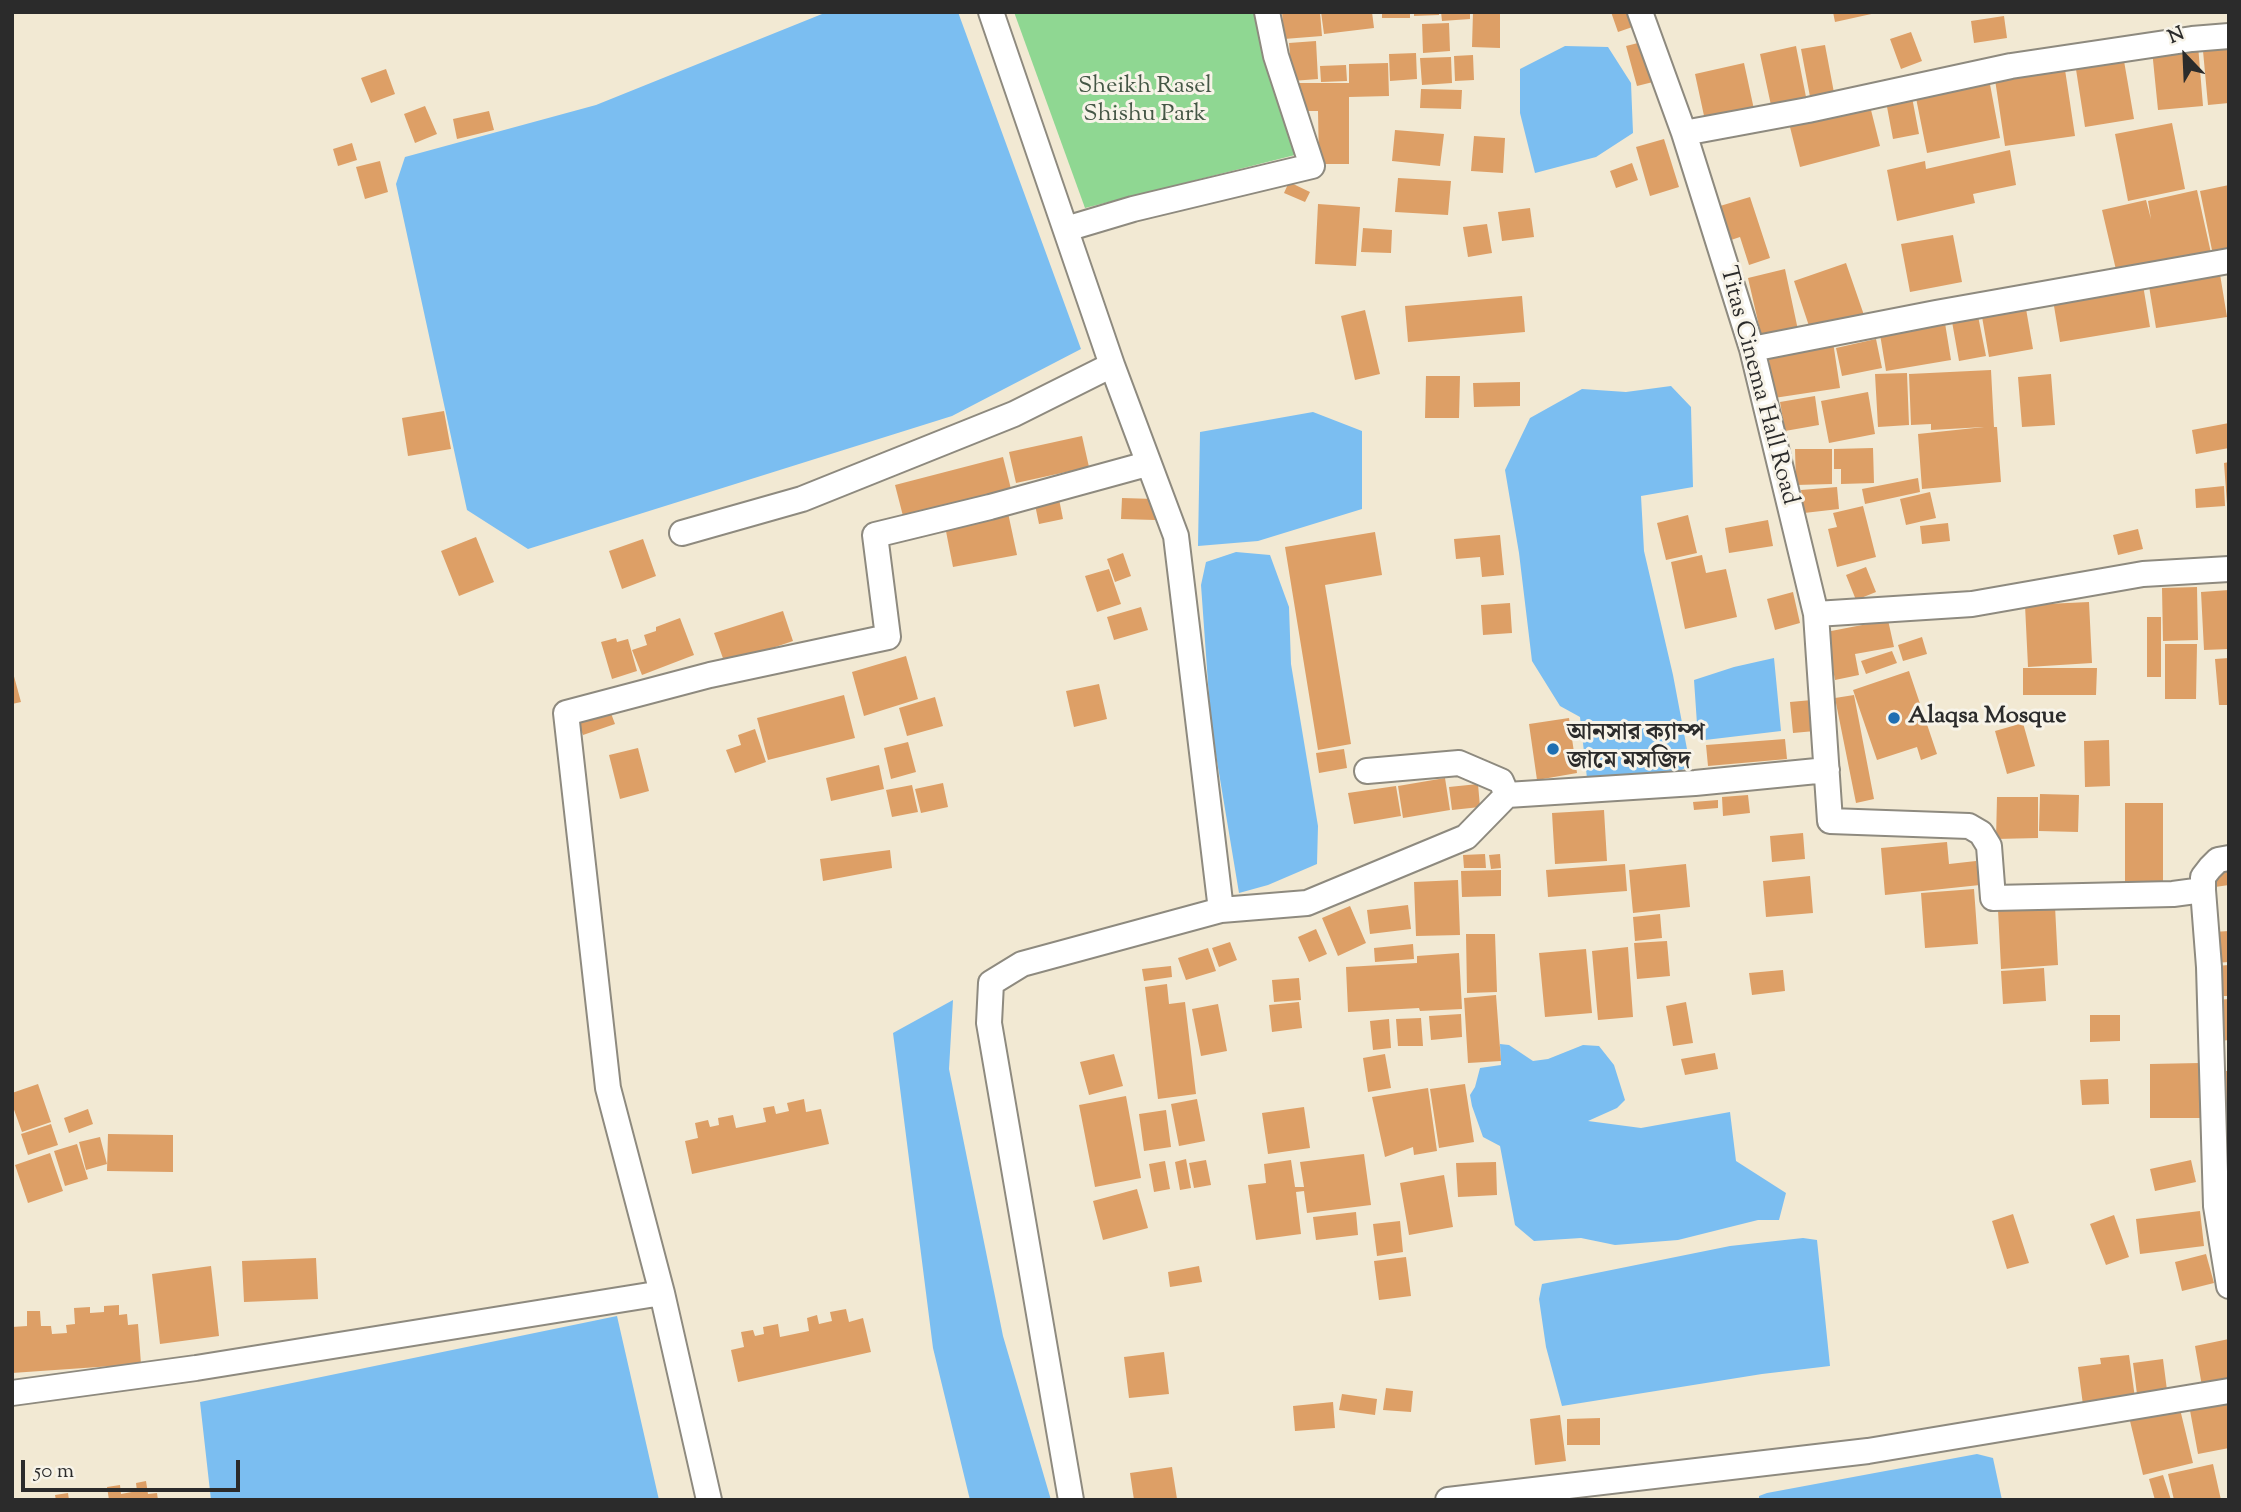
<!DOCTYPE html>
<html>
<head>
<meta charset="utf-8">
<style>
  body { margin:0 }
  #map { position:relative; width:2241px; height:1512px; overflow:hidden; background:#f2e9d3; font-family:"Sorts Mill Goudy",serif }
  canvas { display:block }
  .frame { position:absolute; inset:0; border:14px solid #2b2b2b; pointer-events:none }
  .north { position:absolute; left:2150px; top:21px; width:70px; height:70px; -webkit-text-stroke:5px #f7f3e8; paint-order:stroke; rotate:337deg; font-size:19px; font-weight:700; line-height:28px; text-align:center; color:#2b2b2b }
  .north::after { content:''; display:block; margin:auto; width:24px; height:32px; background:#2b2b2b; clip-path:polygon(50% 0,100% 100%,50% 72%,0 100%) }
  .scale { position:absolute; left:21px; top:1460px; width:219px; height:32px; box-sizing:border-box; border:4px solid #2b2b2b; border-top:0; padding-left:9px; font-size:21px; line-height:24px; white-space:nowrap; color:#2b2b2b; -webkit-text-stroke:5px #f7f3e8; paint-order:stroke }
</style>
</head>
<body>
<div id="map">
<canvas width="2241" height="1512"></canvas>
<div class="frame"></div>
<div class="north">N</div>
<div class="scale">50 m</div>
</div>
<script>
const c = document.querySelector('canvas').getContext('2d');
c.lineJoin = 'round';
function fill(path, color) { c.fillStyle = color; c.fill(path, 'evenodd'); }
const poly = rows => new Path2D(rows.map(r => 'M' + r).join(''));
function strokePath(path, color, width, dash) { c.strokeStyle = color; c.lineWidth = width; c.lineCap = dash ? 'butt' : 'round'; c.setLineDash(dash || []); c.stroke(path); }
function drawText(font, color, halo, rows, align = 'center') {
  c.font = font + ' "Sorts Mill Goudy","Noto Serif Bengali",serif'; c.lineWidth = 6; c.setLineDash([]); c.textBaseline = 'middle'; c.strokeStyle = halo; c.fillStyle = color; for (const [text, x, y, turn = 0] of rows) {
    c.save(); c.translate(x, y); c.rotate((+turn || 0) * Math.PI / 180); c.textAlign = isNaN(turn) ? turn : align; if (halo) c.strokeText(text, 0, 0); c.fillText(text, 0, 0); c.restore();
  }
}
fill(poly([
  [1014,12,1255,12,1295,155,1085,208]
]), '#8fd792');
fill(poly([
  [827,12,958,12,1081,349,952,416,528,549,467,510,396,184,405,157,596,105],
  [1565,46,1608,47,1631,83,1633,133,1596,157,1535,173,1520,113,1520,69],
  [1671,386,1691,407,1693,487,1641,496,1644,551,1673,675,1690,765,1677,773,1587,778,1580,717,1560,706,1532,661,1519,553,1505,470,1530,418,1582,389,1626,392],
  [1313,412,1362,431,1362,509,1258,541,1198,546,1200,432],
  [1236,552,1270,555,1289,607,1291,664,1318,826,1317,864,1268,885,1239,893,1211,725,1201,585,1206,562],
  [1774,658,1781,731,1705,740,1697,724,1694,680,1734,667],
  [953,1000,949,1069,1003,1336,1051,1500,970,1500,933,1348,893,1033],
  [1500,1044,1509,1045,1533,1061,1548,1059,1583,1045,1599,1046,1614,1065,1625,1100,1617,1108,1588,1121,1641,1128,1730,1112,1736,1161,1786,1193,1779,1220,1758,1220,1678,1240,1615,1245,1581,1238,1534,1241,1515,1225,1500,1146,1483,1137,1472,1106,1470,1095,1475,1087,1480,1068,1501,1065],
  [1803,1238,1817,1240,1830,1366,1762,1374,1562,1406,1546,1347,1539,1299,1542,1284,1730,1246],
  [617,1316,659,1500,211,1500,200,1402],
  [1977,1454,1993,1458,2002,1500,1759,1500,1759,1496,1767,1493]
]), '#7bbef1');
fill(poly([
  [1282,12,1320,12,1322,36,1284,39],
  [1321,12,1372,12,1374,28,1324,34],
  [1382,12,1410,12,1410,18,1382,18],
  [1414,12,1439,12,1439,15,1414,16],
  [1441,12,1470,12,1470,19,1442,21],
  [1473,12,1500,12,1500,48,1472,47],
  [1611,12,1637,12,1641,24,1618,32],
  [1833,12,1876,12,1876,13,1835,22],
  [2004,16,2007,38,1974,43,1971,21],
  [1449,23,1450,51,1423,53,1422,24],
  [1911,32,1922,61,1901,69,1890,39],
  [2229,38,2229,103,2208,105,2202,40],
  [1316,41,1318,79,1292,81,1289,43],
  [1646,41,1657,81,1637,86,1626,46],
  [1825,45,1835,98,1811,102,1801,49],
  [2198,45,2203,106,2158,110,2152,50],
  [1796,46,1807,102,1772,110,1760,54],
  [1416,53,1417,79,1390,81,1389,54],
  [1473,55,1474,80,1455,81,1454,56],
  [2123,55,2134,119,2085,127,2075,63],
  [1451,57,1452,83,1422,85,1420,58],
  [1388,63,1389,96,1349,97,1349,164,1319,164,1318,111,1297,111,1297,83,1349,83,1349,64],
  [1744,63,1755,114,1706,125,1695,74],
  [2064,63,2075,136,2005,146,1994,73],
  [1346,65,1347,81,1321,82,1320,66],
  [386,69,395,94,371,103,361,78],
  [1989,79,2000,138,1927,153,1915,93],
  [1421,89,1462,90,1461,109,1420,108],
  [1911,92,1919,134,1893,139,1885,96],
  [1869,102,1880,146,1800,167,1789,123],
  [425,106,437,134,415,143,404,114],
  [489,111,494,130,457,139,453,119],
  [2172,123,2185,189,2128,201,2115,134],
  [1395,130,1444,134,1440,166,1392,161],
  [1474,136,1505,138,1503,173,1471,171],
  [1664,139,1679,187,1650,196,1636,147],
  [352,143,357,160,338,166,333,149],
  [2010,150,2016,185,1973,194,1975,203,1897,221,1887,170,1925,161,1926,169],
  [380,161,388,192,365,199,356,167],
  [1632,163,1638,180,1616,188,1610,171],
  [1398,178,1451,181,1448,215,1395,212],
  [1289,182,1310,192,1305,202,1284,193],
  [2229,185,2229,252,2213,255,2200,191],
  [2197,190,2211,253,2117,274,2102,210,2146,200,2151,219,2148,201],
  [1750,197,1770,258,1749,265,1740,237,1731,240,1720,206],
  [1318,204,1360,207,1356,266,1315,264],
  [1530,208,1534,237,1502,241,1498,212],
  [1487,224,1492,253,1468,257,1463,227],
  [1363,228,1392,230,1391,253,1361,252],
  [1953,235,1962,282,1910,292,1901,244],
  [1846,263,1865,318,1812,335,1794,281],
  [2219,268,2227,317,2156,328,2148,280],
  [1785,269,1798,330,1762,339,1748,278],
  [2143,285,2150,327,2060,342,2053,300],
  [1522,296,1525,332,1408,342,1405,306],
  [2025,303,2033,349,1989,357,1981,311],
  [1365,310,1380,374,1355,380,1341,316],
  [1977,311,1986,356,1959,361,1951,316],
  [1944,317,1951,360,1886,371,1879,328],
  [1876,339,1882,368,1842,376,1836,348],
  [1833,342,1840,388,1774,398,1768,352],
  [1991,370,1994,427,1997,427,2001,482,1922,489,1918,434,1984,427,1931,430,1931,424,1911,425,1909,374],
  [1907,373,1909,425,1878,427,1875,374],
  [2051,374,2055,425,2022,427,2018,377],
  [1426,376,1460,376,1459,418,1425,418],
  [1520,382,1520,406,1474,407,1473,383],
  [1868,392,1875,434,1829,443,1821,401],
  [1815,396,1819,425,1785,431,1780,402],
  [444,411,451,449,408,456,402,418],
  [2229,423,2229,448,2196,454,2192,430],
  [1082,436,1089,467,1016,483,1009,452],
  [1873,448,1874,483,1841,484,1841,469,1834,469,1834,449],
  [1795,449,1832,449,1832,484,1796,485],
  [1003,457,1011,489,903,516,895,485],
  [2229,462,2229,504,2227,504,2224,463],
  [1918,478,1920,492,1865,504,1862,489],
  [2224,486,2225,506,2196,508,2195,489],
  [1837,487,1839,509,1804,513,1801,490],
  [1930,492,1936,518,1906,525,1900,499],
  [1058,494,1063,519,1039,524,1034,500],
  [1122,498,1155,499,1155,520,1121,519],
  [1863,506,1876,557,1837,567,1828,529,1837,527,1833,513],
  [1007,508,1017,555,953,567,944,521],
  [1688,515,1697,553,1666,560,1657,523],
  [1768,520,1773,546,1729,553,1725,528],
  [1948,523,1950,541,1922,544,1920,526],
  [2138,529,2143,549,2118,555,2113,535],
  [1375,532,1382,575,1325,585,1351,744,1318,750,1285,547],
  [1500,535,1504,575,1482,577,1480,557,1456,559,1454,539],
  [476,537,494,582,459,596,441,551],
  [643,539,656,576,622,589,609,551],
  [1123,553,1131,576,1115,582,1107,559],
  [1702,555,1706,573,1726,569,1737,617,1685,629,1671,562],
  [1866,567,1876,592,1856,600,1846,575],
  [1109,569,1121,604,1097,612,1085,576],
  [2197,587,2198,640,2163,641,2162,588],
  [2229,590,2229,649,2204,650,2201,592],
  [1793,592,1800,623,1775,630,1767,599],
  [2089,602,2092,663,2028,667,2025,605],
  [1510,603,1512,633,1483,635,1481,605],
  [1141,607,1148,630,1114,640,1107,617],
  [783,611,793,641,725,664,714,633],
  [2147,617,2161,617,2161,677,2147,677],
  [680,618,694,655,642,675,632,650,647,645,644,635,656,631,656,627],
  [1888,620,1894,647,1855,654,1859,675,1835,680,1826,632],
  [1922,637,1927,654,1903,661,1898,645],
  [616,638,617,642,628,639,637,671,612,679,601,642],
  [2165,644,2197,644,2196,699,2165,699],
  [1892,651,1897,663,1866,674,1861,661],
  [906,656,918,699,864,716,852,672],
  [2229,658,2229,705,2219,705,2215,659],
  [2023,668,2097,668,2096,695,2023,695],
  [12,669,21,702,12,704],
  [1909,671,1937,754,1921,760,1917,747,1877,760,1853,690],
  [1099,684,1107,719,1074,727,1066,691],
  [844,695,855,738,768,760,757,718],
  [1854,695,1874,799,1856,803,1835,698],
  [935,697,943,726,907,736,899,708],
  [1812,700,1815,731,1793,733,1790,702],
  [609,708,615,724,583,735,577,720],
  [1569,718,1577,773,1537,780,1529,724],
  [2023,723,2035,766,2007,774,1995,731],
  [755,729,766,762,735,773,726,750,741,745,738,735],
  [1785,739,1787,759,1708,766,1706,745],
  [2109,740,2110,786,2085,787,2084,741],
  [908,742,916,772,891,779,884,748],
  [638,748,649,791,620,799,609,755],
  [1344,749,1347,768,1319,773,1316,753],
  [879,765,884,789,831,801,826,778],
  [1445,778,1450,810,1403,818,1398,786],
  [943,783,948,807,921,813,915,789],
  [1478,784,1480,807,1452,810,1449,787],
  [912,785,918,812,892,817,886,790],
  [1396,786,1401,816,1354,824,1348,793],
  [2040,794,2079,795,2078,832,2039,831],
  [1748,795,1750,813,1723,816,1722,797],
  [1997,797,2038,797,2038,838,1996,839],
  [1718,800,1718,808,1694,810,1693,802],
  [2125,803,2163,803,2163,882,2125,882],
  [1604,810,1607,861,1555,864,1552,813],
  [1803,833,1805,859,1772,862,1770,836],
  [1947,842,1949,864,1976,861,1980,885,1885,895,1881,848],
  [890,850,892,868,823,881,820,859],
  [1485,854,1486,868,1464,868,1463,855],
  [1500,854,1501,868,1491,869,1489,855],
  [1625,864,1627,891,1548,897,1546,870],
  [1686,864,1690,907,1633,913,1629,870],
  [1501,870,1501,896,1462,897,1461,871],
  [2229,870,2229,885,2215,887,2212,873],
  [1810,876,1813,913,1766,917,1763,881],
  [1458,880,1460,935,1416,936,1414,882],
  [1974,889,1978,944,1925,948,1921,893],
  [1408,905,1411,929,1370,934,1367,910],
  [1350,906,1366,943,1338,956,1322,918],
  [2055,906,2058,965,2001,969,1998,910],
  [1660,914,1662,938,1635,941,1633,917],
  [1316,929,1327,954,1309,962,1298,937],
  [2229,931,2229,962,2215,963,2213,932],
  [1466,934,1495,934,1497,992,1467,993],
  [1667,941,1670,976,1637,979,1634,943],
  [1230,942,1237,960,1219,967,1212,948],
  [1413,944,1414,959,1375,962,1374,948],
  [1628,947,1633,1017,1598,1020,1592,951],
  [1208,948,1216,971,1186,980,1178,958],
  [1586,949,1592,1013,1545,1017,1539,953],
  [1459,953,1462,1009,1420,1011,1419,1008,1348,1012,1346,967,1417,963,1417,956],
  [2229,965,2229,996,2219,996,2216,966],
  [1171,966,1172,977,1144,981,1142,969],
  [2044,968,2046,1001,2003,1004,2001,971],
  [1783,970,1785,991,1752,995,1749,973],
  [1299,978,1301,1000,1274,1002,1272,980],
  [1167,984,1169,1004,1185,1002,1196,1094,1158,1099,1145,987],
  [1496,995,1501,1061,1468,1063,1464,998],
  [2229,999,2229,1040,2220,1041,2217,1000],
  [1299,1002,1302,1028,1272,1032,1269,1005],
  [1686,1002,1693,1043,1673,1046,1666,1006],
  [1218,1004,1227,1051,1201,1056,1192,1009],
  [1461,1014,1462,1037,1431,1040,1429,1016],
  [2090,1015,2120,1015,2120,1041,2090,1042],
  [1421,1018,1423,1046,1398,1046,1396,1019],
  [1389,1019,1391,1048,1373,1050,1370,1021],
  [1715,1053,1718,1069,1685,1075,1681,1059],
  [1114,1054,1123,1086,1089,1095,1080,1062],
  [1385,1054,1391,1088,1368,1092,1363,1058],
  [2200,1063,2200,1118,2150,1118,2150,1064],
  [2216,1071,2229,1071,2229,1110,2218,1111],
  [2108,1079,2109,1104,2082,1105,2080,1080],
  [38,1084,51,1122,22,1132,12,1104,12,1093],
  [1465,1084,1474,1142,1439,1148,1430,1089],
  [1428,1088,1437,1151,1414,1155,1413,1147,1385,1157,1372,1097],
  [1126,1096,1141,1178,1095,1187,1079,1105],
  [804,1099,806,1112,821,1109,829,1144,692,1174,685,1141,698,1138,695,1123,708,1120,710,1127,719,1125,718,1118,733,1115,736,1128,766,1122,763,1108,774,1106,776,1114,789,1111,787,1103],
  [1197,1099,1205,1141,1179,1146,1171,1104],
  [1304,1107,1310,1148,1268,1154,1262,1113],
  [88,1109,93,1124,69,1133,64,1118],
  [1166,1110,1171,1147,1144,1151,1139,1114],
  [51,1124,58,1145,28,1155,21,1134],
  [108,1134,173,1135,173,1172,107,1171],
  [100,1137,107,1164,86,1170,79,1142],
  [77,1144,88,1179,65,1186,54,1151],
  [50,1153,63,1191,28,1203,15,1165],
  [1364,1154,1371,1205,1307,1213,1304,1191,1296,1192,1301,1234,1256,1240,1248,1185,1266,1183,1264,1164,1291,1160,1295,1187,1304,1187,1300,1162],
  [1186,1159,1191,1188,1180,1190,1175,1162],
  [1206,1160,1211,1185,1194,1188,1189,1163],
  [2191,1160,2196,1182,2155,1191,2150,1169],
  [1165,1161,1170,1189,1154,1192,1149,1164],
  [1496,1162,1497,1195,1458,1197,1456,1163],
  [1444,1175,1453,1227,1409,1235,1400,1183],
  [1137,1189,1148,1228,1103,1240,1093,1201],
  [2200,1211,2204,1246,2140,1254,2136,1219],
  [1356,1212,1358,1235,1316,1240,1313,1217],
  [2013,1214,2029,1263,2007,1269,1992,1221],
  [2114,1215,2129,1257,2106,1265,2090,1224],
  [1400,1221,1403,1252,1377,1256,1373,1224],
  [2206,1254,2214,1283,2182,1291,2175,1262],
  [1406,1257,1411,1296,1379,1300,1374,1261],
  [316,1258,318,1299,244,1302,242,1261],
  [211,1266,219,1336,160,1344,152,1274],
  [1199,1266,1202,1282,1170,1287,1168,1272],
  [119,1305,119,1315,127,1314,128,1325,138,1324,141,1364,12,1373,12,1327,27,1326,27,1311,40,1311,41,1326,51,1326,52,1334,67,1333,66,1325,75,1324,74,1308,90,1307,90,1313,104,1312,104,1306],
  [846,1309,849,1322,863,1318,871,1352,738,1382,731,1350,744,1347,741,1332,753,1330,755,1336,764,1334,763,1327,778,1324,780,1337,809,1331,807,1318,817,1315,819,1324,832,1321,830,1312],
  [2229,1339,2229,1387,2203,1392,2195,1346],
  [1164,1352,1169,1394,1129,1398,1124,1357],
  [2129,1355,2135,1398,2083,1405,2078,1367,2101,1364,2100,1358],
  [2163,1359,2168,1398,2138,1402,2133,1363],
  [1386,1388,1413,1391,1411,1412,1383,1410],
  [1342,1394,1377,1399,1375,1415,1339,1410],
  [2229,1397,2229,1448,2198,1454,2189,1405],
  [1333,1402,1335,1428,1295,1431,1293,1406],
  [2180,1409,2193,1463,2143,1475,2130,1421],
  [1560,1415,1566,1461,1535,1465,1530,1419],
  [1600,1418,1600,1445,1567,1445,1567,1419],
  [2213,1464,2221,1500,2174,1500,2168,1474],
  [1172,1467,1177,1499,1134,1500,1130,1473],
  [2163,1475,2171,1500,2155,1500,2149,1479],
  [146,1481,148,1494,157,1493,158,1500,109,1500,107,1487,120,1485,121,1494,137,1491,136,1483],
  [68,1493,69,1500,56,1500,55,1495]
]), '#dd9f66');
const minor = poly([
  [1640,12,1684,133,1752,349,1816,614,1830,821,1969,826,1981,833,1989,846,1993,898,2173,894,2203,890,2203,877,2210,868,2218,860,2229,858],
  [1684,133,1808,110,2011,66,2192,39,2229,36],
  [1066,229,1133,209,1312,166,1276,56,1267,12],
  [1752,349,1936,313,2229,261],
  [1112,365,1176,536,1221,910],
  [682,533,802,499,1014,414,1112,365,991,12],
  [1816,614,1972,604,2143,574,2229,569],
  [1367,771,1459,763,1501,781,1507,795],
  [2203,890,2209,967,2216,1206,2229,1286],
  [662,1293,608,1088,566,713,710,675,888,637,875,535,990,507,1147,464],
  [12,1393,196,1368,662,1293,709,1500],
  [1071,1500,989,1023,991,983,1022,964,1221,910,1307,903,1466,837,1507,795,1695,783,1827,770],
  [1448,1500,1868,1451,2229,1391]
]);
strokePath(minor, '#8e8a7f', 28);
strokePath(minor, '#fff', 24);
for (const [x, y, r, color] of [
  [1894,718,7,"#1f6fb2"],
  [1553,749,7,"#1f6fb2"]
]) { const dot = new Path2D(); dot.arc(x, y, r, 0, 2 * Math.PI); c.fillStyle = color; c.fill(dot); strokePath(dot, '#f7f3e8', 2.5); }
drawText('24px', '#445645', '#f7f3e8', [
  ["Sheikh Rasel",1145,88],
  ["Shishu Park",1145,116]
]);
drawText('24px', '#2b2b2b', '#f7f3e8', [
  ["Titas Cinema Hall Road",1757,386,75]
]);
drawText('bold 24px', '#2b2b2b', '#f7f3e8', [
  ["Alaqsa Mosque",1908,718],
  ["আনসার ক্যাম্প",1567,735],
  ["জামে মসজিদ",1567,763]
], 'left');
</script>
</body>
</html>
